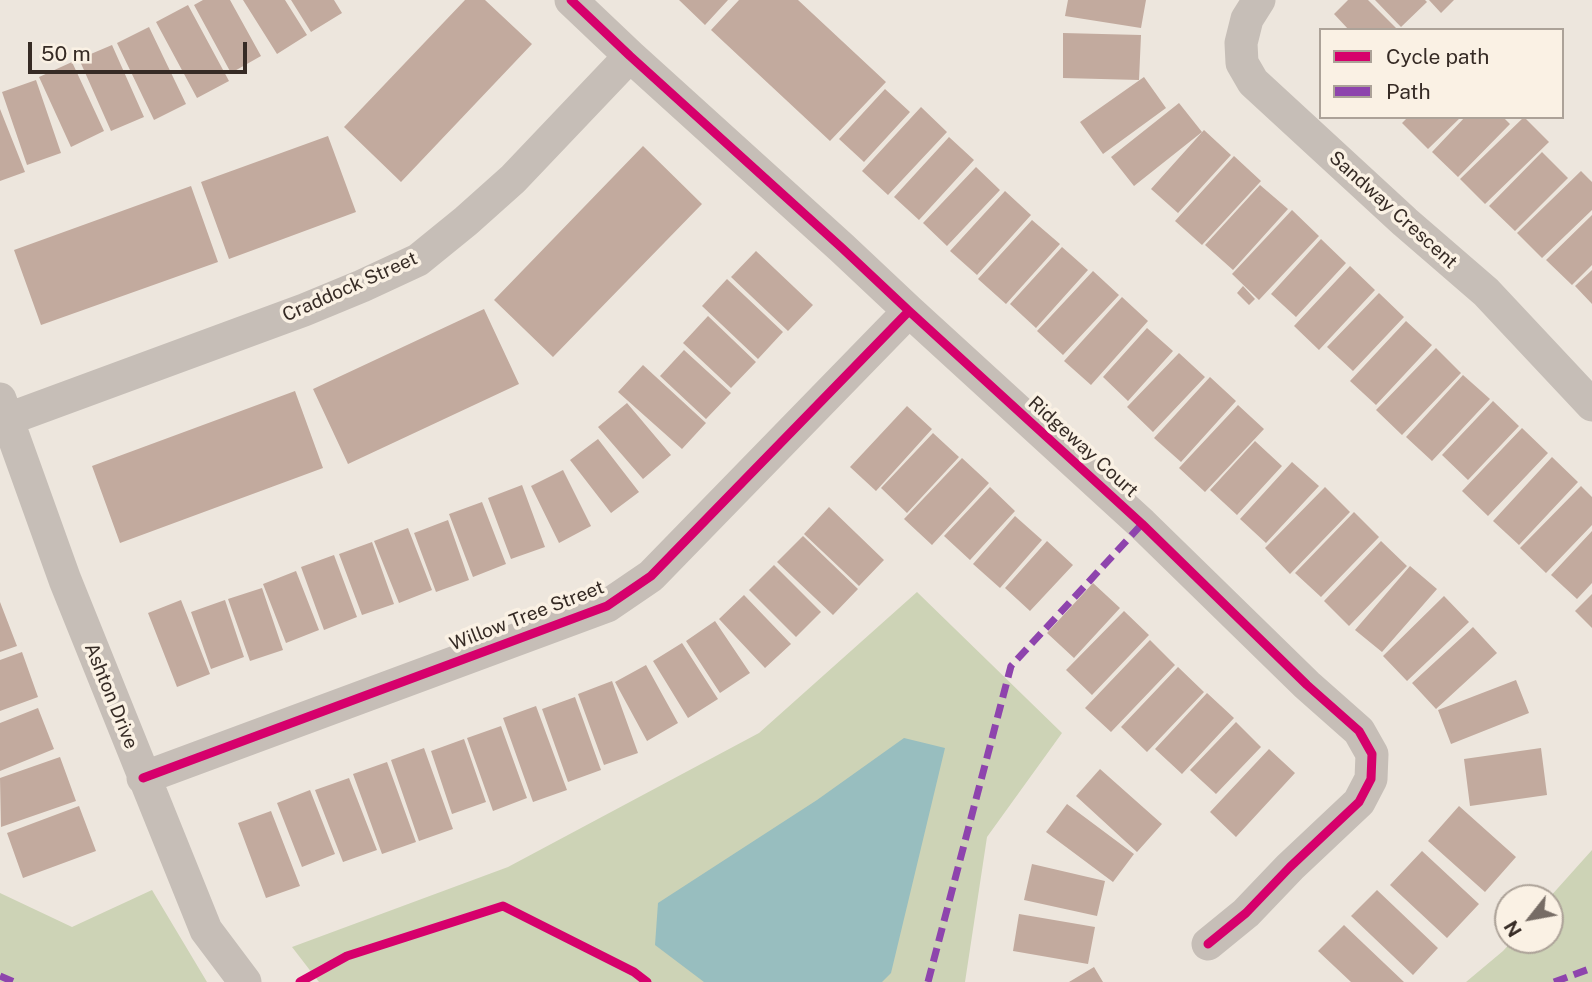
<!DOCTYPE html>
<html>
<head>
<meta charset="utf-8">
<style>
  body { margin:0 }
  #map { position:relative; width:1592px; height:982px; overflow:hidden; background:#ede6dd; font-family:"Public Sans",sans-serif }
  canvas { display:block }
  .legend { position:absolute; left:1319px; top:28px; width:245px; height:91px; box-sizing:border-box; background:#faf1e4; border:2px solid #aca298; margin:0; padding:9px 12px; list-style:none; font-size:21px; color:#362b25 }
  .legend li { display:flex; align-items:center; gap:14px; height:35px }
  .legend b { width:35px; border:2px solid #aca298 }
  .north { position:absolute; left:1494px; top:884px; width:70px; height:70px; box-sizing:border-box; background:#faf1e4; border:2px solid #aca298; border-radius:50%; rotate:239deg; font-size:19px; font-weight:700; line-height:28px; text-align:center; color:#362b25 }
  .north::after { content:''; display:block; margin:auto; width:24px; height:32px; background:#766c65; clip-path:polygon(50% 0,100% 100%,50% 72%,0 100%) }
  .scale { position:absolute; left:28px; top:42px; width:219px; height:32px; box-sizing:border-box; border:4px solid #362b25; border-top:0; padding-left:9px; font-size:21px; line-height:24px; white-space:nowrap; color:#362b25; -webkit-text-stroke:5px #faf1e4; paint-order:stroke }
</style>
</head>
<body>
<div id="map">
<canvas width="1592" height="982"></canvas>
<ul class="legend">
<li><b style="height:9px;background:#d6006c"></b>Cycle path</li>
<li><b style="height:9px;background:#8e44ad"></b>Path</li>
</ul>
<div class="north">N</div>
<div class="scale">50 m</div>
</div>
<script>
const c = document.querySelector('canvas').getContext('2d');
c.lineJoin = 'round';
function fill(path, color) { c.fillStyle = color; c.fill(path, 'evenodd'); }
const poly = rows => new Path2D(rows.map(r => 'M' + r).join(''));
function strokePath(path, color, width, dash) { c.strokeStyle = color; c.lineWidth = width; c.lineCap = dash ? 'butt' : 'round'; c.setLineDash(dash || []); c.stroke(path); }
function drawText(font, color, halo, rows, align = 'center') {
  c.font = font + ' "Public Sans",sans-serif'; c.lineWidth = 7; c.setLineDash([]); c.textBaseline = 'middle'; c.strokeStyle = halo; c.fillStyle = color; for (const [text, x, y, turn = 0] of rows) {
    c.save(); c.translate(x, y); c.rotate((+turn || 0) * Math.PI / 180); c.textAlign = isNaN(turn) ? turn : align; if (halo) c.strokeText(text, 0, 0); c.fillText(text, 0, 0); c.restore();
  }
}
fill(poly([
  [917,592,1062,733,987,837,965,982,319,982,292,947,508,867,759,733],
  [1592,850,1592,982,1466,982,1503,951,1513,940,1550,940,1549,898],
  [152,890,207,982,0,982,0,893,72,927]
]), '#cdd3b6');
fill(poly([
  [904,738,945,748,891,973,882,982,704,982,655,945,658,903,817,800]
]), '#98bebf');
fill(poly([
  [203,0,230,0,261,56,231,73,194,5],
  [243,0,285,0,307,35,277,54],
  [291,0,334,0,342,13,311,32],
  [465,0,485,0,532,44,401,182,344,127],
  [679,0,728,0,705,25],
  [739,0,798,0,886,82,830,141,711,30],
  [1068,0,1146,0,1141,28,1065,16],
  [1348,0,1368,0,1398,30,1349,30,1334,14],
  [1375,0,1425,0,1427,2,1401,27],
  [1429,0,1454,0,1441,13],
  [188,5,229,81,197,98,156,22],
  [149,27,186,104,154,120,117,43],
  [1063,33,1141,35,1139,80,1063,78],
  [112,45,144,117,111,131,79,59],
  [72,62,104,131,71,147,39,77],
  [1144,77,1166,108,1103,154,1080,122],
  [36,80,61,153,27,165,2,92],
  [885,89,910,112,864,162,839,139],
  [1179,103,1202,132,1134,186,1111,157],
  [921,107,947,132,888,195,862,171],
  [0,109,25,172,0,181],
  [1408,117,1461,117,1428,149,1402,123],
  [1465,117,1503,117,1510,124,1458,177,1432,152],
  [1524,117,1549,142,1485,204,1460,179],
  [1204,130,1231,155,1178,213,1151,189],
  [328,136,356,212,229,259,201,182],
  [949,137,974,160,919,220,894,197],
  [643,146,702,204,553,357,494,300],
  [1542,152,1568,178,1515,231,1489,206],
  [1234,156,1261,181,1202,245,1175,221],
  [976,167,1000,190,947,246,923,223],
  [1581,171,1592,182,1592,210,1542,258,1517,233],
  [1260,185,1288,209,1233,270,1205,245],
  [191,186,218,262,41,325,14,250],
  [1005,191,1031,215,977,275,950,251],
  [1292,210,1319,236,1259,300,1232,274],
  [1592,215,1592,265,1572,285,1546,260],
  [1032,220,1060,244,1006,304,978,279],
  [1321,239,1346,263,1296,317,1271,294],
  [1062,247,1088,270,1036,328,1010,304],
  [756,251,813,305,788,331,731,277],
  [1350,266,1375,290,1319,350,1294,326],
  [1592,270,1592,304,1575,286],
  [1093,271,1119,295,1063,355,1037,331],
  [727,279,783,332,758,359,702,306],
  [1243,286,1255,299,1249,305,1237,293],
  [1379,293,1404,317,1353,371,1327,347],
  [1122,297,1148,321,1091,385,1064,361],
  [484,309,519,384,348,464,313,389],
  [708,316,756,362,731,388,683,343],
  [1406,321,1432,345,1376,405,1350,381],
  [1147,328,1173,351,1128,401,1103,377],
  [1436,348,1461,373,1402,435,1376,410],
  [684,350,731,393,706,419,660,376],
  [1179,353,1205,377,1153,432,1127,407],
  [643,365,706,423,682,449,618,392],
  [1463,375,1490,399,1432,461,1406,437],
  [1210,377,1236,401,1181,462,1154,438],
  [295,391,323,468,120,543,92,466],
  [1493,401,1519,426,1468,480,1442,455],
  [627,403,671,455,643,479,598,427],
  [1238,405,1264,429,1205,492,1179,468],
  [907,406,932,429,876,491,850,467],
  [1522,428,1548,453,1488,516,1462,491],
  [933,433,959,457,907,513,881,488],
  [598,439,639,492,611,513,570,460],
  [1255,441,1282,466,1237,515,1210,490],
  [1552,457,1578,482,1519,545,1493,521],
  [962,458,989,483,932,545,904,519],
  [1292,462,1319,486,1266,543,1240,519],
  [563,470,591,526,559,543,531,486],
  [522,485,545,547,511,559,488,498],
  [1581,486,1592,497,1592,525,1546,573,1520,548],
  [990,487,1015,511,970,560,944,536],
  [1325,487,1350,512,1290,574,1265,548],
  [482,502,506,564,473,577,449,514],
  [829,507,884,560,859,586,804,534],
  [1354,512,1379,537,1321,597,1295,573],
  [1015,516,1042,540,1000,588,973,564],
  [448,520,469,580,436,592,414,533],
  [408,528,432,590,399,603,374,541],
  [1592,531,1592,583,1577,599,1551,575],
  [803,536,858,589,833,615,777,562],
  [1047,541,1073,565,1030,611,1005,588],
  [1381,541,1407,566,1349,626,1324,601],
  [372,542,394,604,362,615,339,554],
  [334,555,357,617,324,630,301,567],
  [774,565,821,612,796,637,749,590],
  [1410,566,1437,589,1382,652,1355,630],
  [296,571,319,630,286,643,263,584],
  [1093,583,1120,608,1074,658,1047,633],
  [262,588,283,650,250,661,228,599],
  [1592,594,1592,628,1575,611],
  [744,595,791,644,765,668,719,619],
  [1444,596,1469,622,1407,681,1383,656],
  [181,600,210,674,177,687,148,613],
  [225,600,244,657,211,669,191,612],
  [0,602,17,646,0,652],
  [1124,611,1149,635,1092,695,1066,670],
  [715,621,750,673,720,693,686,641],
  [1473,627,1497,653,1436,709,1412,683],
  [1150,640,1175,665,1111,732,1085,708],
  [682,643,718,699,688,718,653,661],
  [22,652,38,697,0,711,0,660],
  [646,665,678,723,647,741,615,682],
  [1178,667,1204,692,1147,752,1121,727],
  [1516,680,1529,713,1451,744,1438,710],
  [612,681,638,753,604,765,578,694],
  [1207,693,1234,718,1182,774,1155,749],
  [575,697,601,770,568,782,542,709],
  [536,706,567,790,533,802,503,718],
  [38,708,54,749,0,771,0,723],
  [1236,722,1261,747,1216,794,1190,770],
  [501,726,527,798,493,811,467,738],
  [464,739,486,802,452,814,431,751],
  [424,748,453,829,419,841,391,760],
  [1541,748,1547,795,1470,806,1464,759],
  [1269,749,1295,773,1236,837,1210,812],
  [60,757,76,801,1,827,0,778],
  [387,762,416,842,382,854,353,774],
  [1100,769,1162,824,1137,852,1076,796],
  [349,778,377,850,343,862,315,790],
  [310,790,335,854,302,867,277,803],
  [1067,804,1134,854,1113,882,1046,832],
  [79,806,96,851,23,878,7,833],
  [1459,806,1516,857,1485,892,1428,841],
  [271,811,300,886,266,898,238,823],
  [1422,851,1479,904,1447,938,1390,885],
  [1032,864,1105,881,1097,916,1024,900],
  [1377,890,1438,948,1413,975,1351,916],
  [1019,914,1095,927,1088,964,1013,951],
  [1344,925,1404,982,1351,982,1318,951],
  [1094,967,1103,982,1069,982]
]), '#c2aa9e');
strokePath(poly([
  [571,0,630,56,842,248,909,311,1142,524,1307,685,1359,731,1372,754,1371,779,1359,802,1290,867,1246,913,1208,944],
  [1259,0,1247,19,1241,43,1242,63,1253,82,1405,222,1486,292,1592,405],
  [0,399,65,580,206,930,245,982],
  [0,422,304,310,362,286,418,260,466,221,513,179,630,56],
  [143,778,607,606,651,576,909,311]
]), '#c6beb7', 33);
strokePath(poly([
  [0,976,14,982],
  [928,982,1011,666,1142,524],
  [1554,982,1592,968]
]), '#8e44ad', 7, [14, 7]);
strokePath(poly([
  [571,0,630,56,842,248,909,311,1142,524,1307,685,1359,731,1372,754,1371,779,1359,802,1290,867,1246,913,1208,944],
  [143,778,607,606,651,576,909,311],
  [300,982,347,956,503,906,634,972,647,982]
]), '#d6006c', 9);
drawText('19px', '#362b25', '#faf1e4', [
  ["Sandway Crescent",1393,210,42],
  ["Craddock Street",350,287,-24],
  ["Ridgeway Court",1083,447,42],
  ["Willow Tree Street",527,616,-21],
  ["Ashton Drive",111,696,68]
]);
</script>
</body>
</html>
